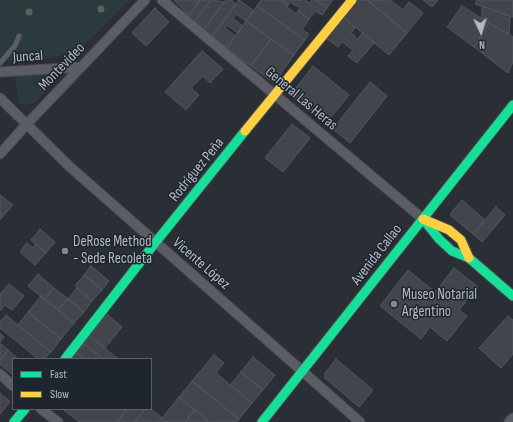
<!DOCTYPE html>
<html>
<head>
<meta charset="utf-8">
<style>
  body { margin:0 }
  #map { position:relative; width:513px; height:422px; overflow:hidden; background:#2a2f36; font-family:"Sofia Sans Condensed",sans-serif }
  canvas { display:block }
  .legend { position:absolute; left:12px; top:358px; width:140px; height:52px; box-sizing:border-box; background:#1f252f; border:1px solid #5b616b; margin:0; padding:5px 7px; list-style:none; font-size:12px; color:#b5bbc6 }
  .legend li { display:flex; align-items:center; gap:8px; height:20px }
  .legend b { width:20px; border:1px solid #5b616b }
  .north { position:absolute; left:461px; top:12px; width:40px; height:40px; -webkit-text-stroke:3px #1f252f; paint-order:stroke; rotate:176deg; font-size:11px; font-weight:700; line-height:16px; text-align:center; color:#b5bbc6 }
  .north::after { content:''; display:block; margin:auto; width:14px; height:18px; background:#b5bbc6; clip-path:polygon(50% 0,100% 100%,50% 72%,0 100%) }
</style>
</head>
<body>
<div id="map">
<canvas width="513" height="422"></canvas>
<ul class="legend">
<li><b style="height:5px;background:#16e098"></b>Fast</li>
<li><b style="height:5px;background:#ffcf43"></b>Slow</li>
</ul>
<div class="north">N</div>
</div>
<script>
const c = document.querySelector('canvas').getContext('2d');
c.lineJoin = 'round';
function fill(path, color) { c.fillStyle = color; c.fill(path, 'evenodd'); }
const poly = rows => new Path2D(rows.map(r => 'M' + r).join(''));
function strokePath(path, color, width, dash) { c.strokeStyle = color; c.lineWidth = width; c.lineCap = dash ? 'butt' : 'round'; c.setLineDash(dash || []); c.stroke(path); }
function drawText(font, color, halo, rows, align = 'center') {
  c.font = font + ' "Sofia Sans Condensed",sans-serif'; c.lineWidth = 3; c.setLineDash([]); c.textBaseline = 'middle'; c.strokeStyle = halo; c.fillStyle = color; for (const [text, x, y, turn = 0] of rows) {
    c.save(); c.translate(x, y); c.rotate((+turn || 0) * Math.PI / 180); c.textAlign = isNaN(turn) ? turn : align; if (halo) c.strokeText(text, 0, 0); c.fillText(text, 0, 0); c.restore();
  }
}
fill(poly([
  [0,0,129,0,83,46,68,54,54,58,8,61,0,56],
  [63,70,36,102,27,105,19,103,15,76,20,73]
]), '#2b3a3c');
const building = poly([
  [174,0,200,0,189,15,174,0],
  [200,0,211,0,194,22,189,15,200,0],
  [211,0,224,2,204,29,194,22,211,0],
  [226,0,231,0,236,4,212,36,204,29,226,0],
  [239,0,254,11,246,21,236,14,233,18,243,26,238,33,227,25,225,28,235,36,227,48,212,36,239,0],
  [261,0,281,0,288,5,287,7,296,14,298,11,309,19,302,30,309,34,305,40,257,6,261,0],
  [281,0,305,0,309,3,312,0,315,0,327,8,322,15,315,11,309,19,298,11,300,8,290,2,288,5,281,0],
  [315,0,333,0,327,8,315,0],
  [357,0,367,0,407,33,389,55,343,17,357,0],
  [367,0,390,0,403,10,409,2,423,13,407,33,367,0],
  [423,0,438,0,432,7,423,0],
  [477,0,513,0,513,17,475,4,477,0],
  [257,6,305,40,294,55,246,21,257,6],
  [462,6,489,23,474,47,447,27,462,6],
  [482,6,510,16,509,34,482,19,482,6],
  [155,8,169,22,146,46,132,33,155,8],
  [343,17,355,28,351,33,358,39,362,33,374,43,357,63,348,56,353,50,342,42,338,47,326,38,343,17],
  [246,21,271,39,251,66,227,48,246,21],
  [489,23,513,37,513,62,508,73,474,47,489,23],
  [271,39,294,55,274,83,251,66,271,39],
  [202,51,223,69,210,83,203,76,191,88,199,95,186,110,165,92,202,51],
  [313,66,349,95,326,123,295,99,294,94,296,88,313,66],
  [370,82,387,96,350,143,333,129,370,82],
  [292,124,310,138,283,172,265,158,292,124],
  [0,195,13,205,4,215,0,212,0,195],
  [462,200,485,220,473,234,451,216,451,213,462,200],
  [496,207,505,215,482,242,473,234,496,207],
  [0,212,4,215,0,220,0,212],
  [40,229,55,242,46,253,31,240,40,229],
  [27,243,33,248,36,244,46,253,35,265,20,252,27,243],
  [91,266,109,281,102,290,84,275,91,266],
  [454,268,478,287,459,310,467,316,447,341,430,327,421,339,380,306,408,270,435,292,454,268],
  [38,274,54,288,44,299,28,286,38,274],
  [84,275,102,290,92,301,75,286,84,275],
  [9,284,24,296,12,310,5,305,0,311,0,294,9,284],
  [54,288,68,299,58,310,44,299,54,288],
  [77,288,92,301,84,312,68,299,77,288],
  [41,296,74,323,61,339,28,312,41,296],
  [68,299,84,312,74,323,58,310,68,299],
  [28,312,61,339,51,352,18,325,28,312],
  [107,314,122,327,105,348,90,336,107,314],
  [6,315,51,352,44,359,38,359,0,328,0,322,6,315],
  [508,316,513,320,513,354,501,368,479,348,508,316],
  [0,333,4,337,0,342,0,333],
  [90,336,118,359,103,359,84,344,90,336],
  [0,343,8,350,0,360,0,343],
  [84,344,103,359,85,359,77,353,84,344],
  [8,350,18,359,13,359,13,375,0,364,0,360,8,350],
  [77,353,85,359,72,359,77,353],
  [214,355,224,363,216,373,252,403,239,419,192,381,214,355],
  [253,357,275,375,263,390,241,372,253,357],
  [336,359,373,390,359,407,325,378,325,373,336,359],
  [241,372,263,390,252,403,230,385,241,372],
  [192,381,239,419,237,422,209,422,179,397,192,381],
  [0,393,10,402,0,414,0,393],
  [179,397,195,410,185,422,167,422,162,418,179,397],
  [63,409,126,409,127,410,117,422,79,422,63,409],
  [127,409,145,409,135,422,117,422,127,409],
  [145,409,151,409,162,418,159,422,135,422,145,409],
  [195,410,209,422,185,422,195,410],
  [162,418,167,422,159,422,162,418]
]);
fill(building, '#42464c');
strokePath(building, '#52565d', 1);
const lane = poly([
  [0,63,15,46,19,36]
]);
const street = poly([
  [162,0,423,219],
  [0,72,81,67],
  [0,98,69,166,360,422],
  [0,154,26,125,145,0],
  [0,374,13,386],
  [41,409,58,422],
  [509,422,513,418]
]);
const fast = poly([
  [423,219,439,239,452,251,469,258,513,296],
  [65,359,155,243,245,131],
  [14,422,25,409],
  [262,422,513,105]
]);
const slow = poly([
  [245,131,352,0],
  [423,219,449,230,461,240,469,258]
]);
strokePath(lane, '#484b51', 6);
strokePath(street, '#484b51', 11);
strokePath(fast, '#484b51', 11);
strokePath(slow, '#484b51', 11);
strokePath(lane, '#5a5d64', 4.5);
strokePath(street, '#5a5d64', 9);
strokePath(fast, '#16e098', 9);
strokePath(slow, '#ffcf43', 9);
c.fillStyle = '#50675a';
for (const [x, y] of [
  [101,9],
  [29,12]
]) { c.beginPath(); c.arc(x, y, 3.5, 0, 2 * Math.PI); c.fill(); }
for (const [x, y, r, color] of [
  [65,251,4,"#848a94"],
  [394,304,4,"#848a94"]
]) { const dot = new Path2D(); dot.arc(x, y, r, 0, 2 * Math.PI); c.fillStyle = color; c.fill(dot); strokePath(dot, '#1f252f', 1.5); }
drawText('15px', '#b5bbc6', '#1f252f', [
  ["Juncal",28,57,-4],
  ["Montevideo",62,67,-46],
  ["General Las Heras",301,99,40],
  ["Rodríguez Peña",197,170,-51],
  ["Avenida Callao",377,255,-52],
  ["Vicente López",201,264,41]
]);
drawText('15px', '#b5bbc6', '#1f252f', [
  ["DeRose Method",73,242],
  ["- Sede Recoleta",73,259],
  ["Museo Notarial",402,295],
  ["Argentino",402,312]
], 'left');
</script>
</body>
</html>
